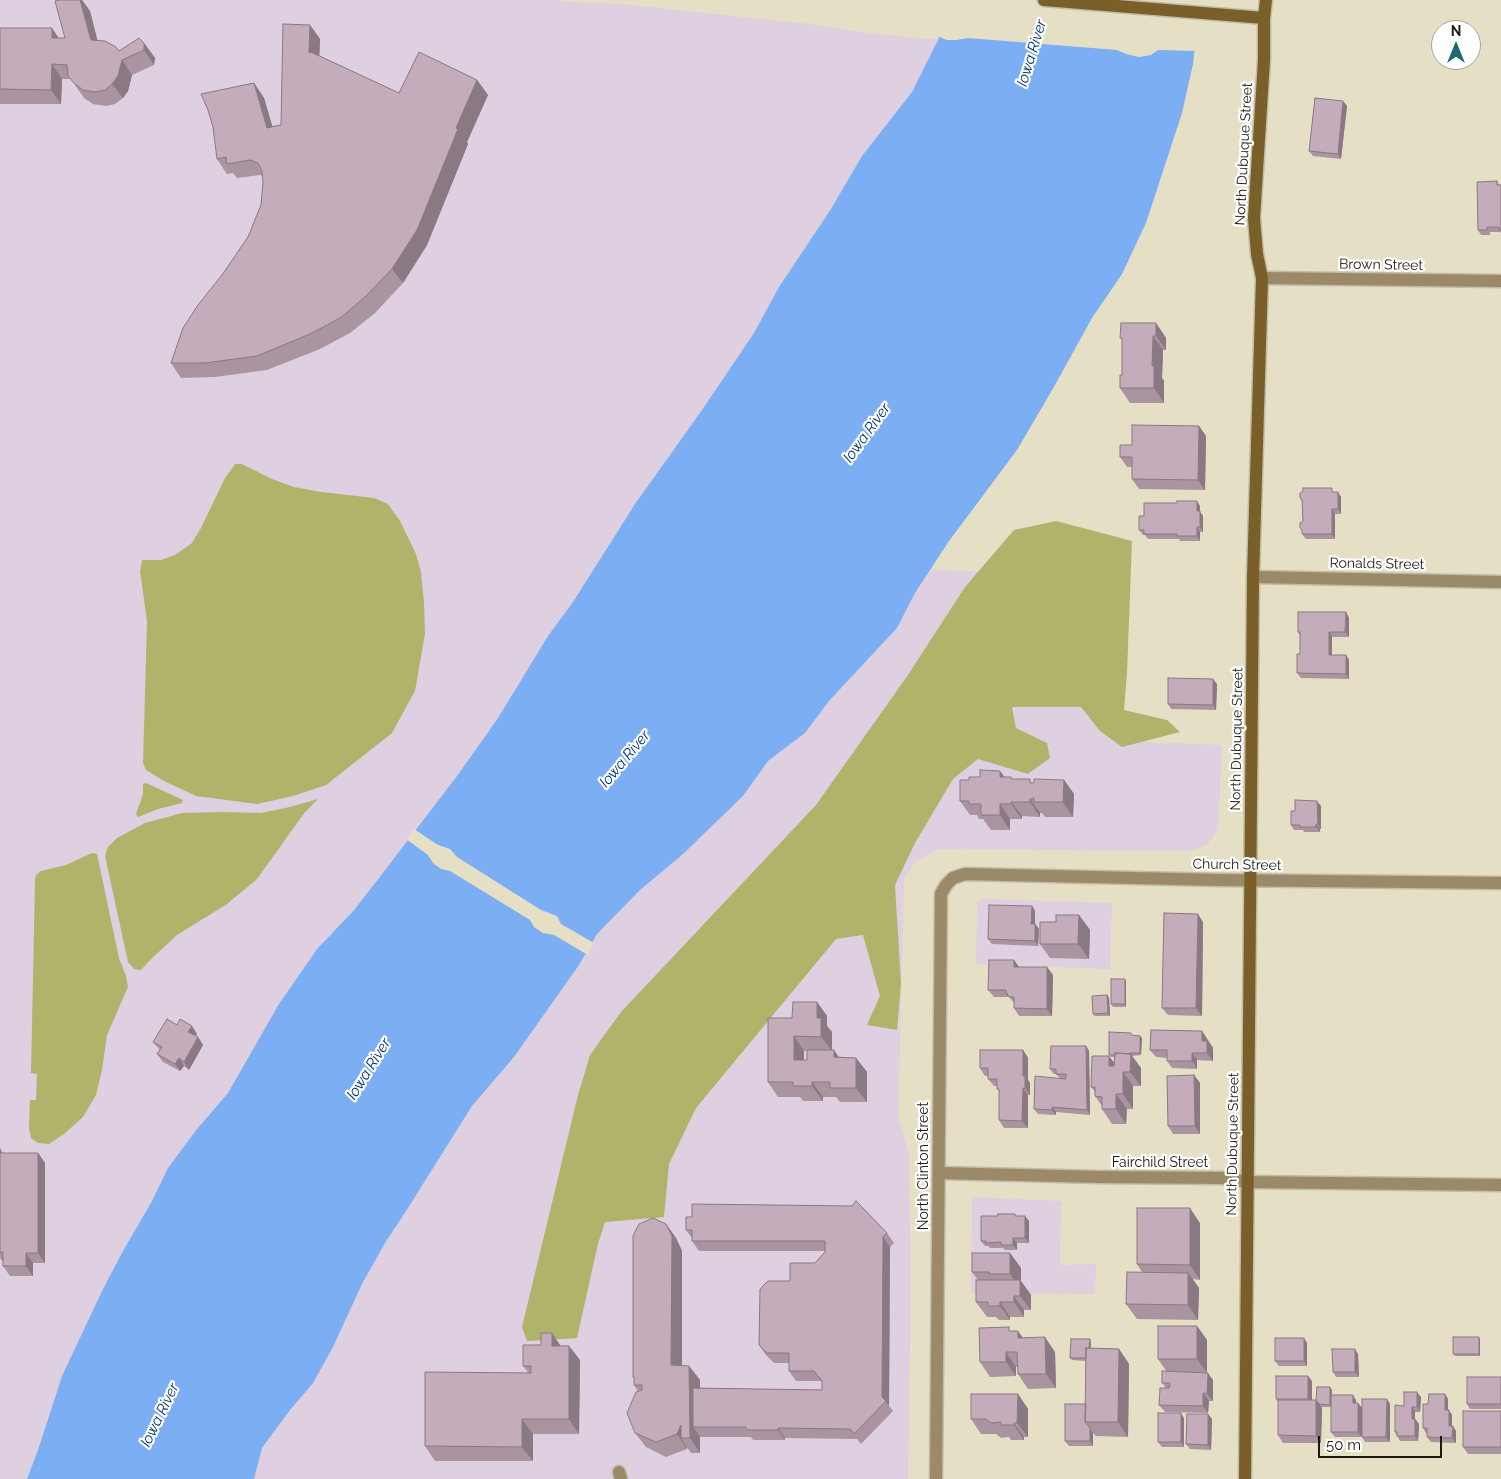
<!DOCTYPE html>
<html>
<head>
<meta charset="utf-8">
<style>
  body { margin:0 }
  #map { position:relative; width:1501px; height:1479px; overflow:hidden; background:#e5dfc5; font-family:Raleway,sans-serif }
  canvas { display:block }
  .north { position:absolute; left:1431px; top:20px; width:50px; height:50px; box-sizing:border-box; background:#fff; border:1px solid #a4a3a0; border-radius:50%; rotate:0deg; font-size:14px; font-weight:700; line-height:20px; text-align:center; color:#1c1a11 }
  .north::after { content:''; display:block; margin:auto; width:18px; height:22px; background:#1d696f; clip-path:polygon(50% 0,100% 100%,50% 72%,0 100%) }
  .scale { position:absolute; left:1318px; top:1436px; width:124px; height:22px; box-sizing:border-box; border:2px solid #1c1a11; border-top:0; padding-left:6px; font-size:15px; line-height:18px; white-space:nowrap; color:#1c1a11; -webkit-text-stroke:4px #fff; paint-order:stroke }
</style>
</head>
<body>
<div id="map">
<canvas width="1501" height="1479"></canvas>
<div class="north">N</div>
<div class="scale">50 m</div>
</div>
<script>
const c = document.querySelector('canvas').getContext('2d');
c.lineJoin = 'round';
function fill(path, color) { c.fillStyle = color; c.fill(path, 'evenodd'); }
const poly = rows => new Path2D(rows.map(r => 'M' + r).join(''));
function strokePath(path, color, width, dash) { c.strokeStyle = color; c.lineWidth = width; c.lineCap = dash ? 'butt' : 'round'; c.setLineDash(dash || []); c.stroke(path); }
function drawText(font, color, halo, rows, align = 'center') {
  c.font = font + ' Raleway,sans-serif'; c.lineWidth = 4.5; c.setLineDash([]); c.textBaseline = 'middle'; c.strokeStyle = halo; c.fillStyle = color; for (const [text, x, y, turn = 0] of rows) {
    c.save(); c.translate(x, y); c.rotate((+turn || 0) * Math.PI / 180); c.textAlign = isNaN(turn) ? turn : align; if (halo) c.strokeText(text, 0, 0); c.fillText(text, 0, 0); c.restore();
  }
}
fill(poly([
  [0,0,558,0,569,2,621,4,809,24,877,34,938,40,912,92,862,156,831,209,779,287,754,333,702,410,635,504,573,602,548,636,498,717,457,776,379,878,354,909,317,949,279,1004,228,1093,197,1129,168,1168,152,1201,123,1251,103,1289,62,1376,38,1450,27,1479,0,1479],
  [931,570,1118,575,1115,741,1222,745,1218,829,1207,845,1188,851,939,849,916,861,904,879,898,1118,909,1153,911,1292,908,1479,254,1479,262,1448,290,1410,313,1382,333,1347,362,1284,385,1243,408,1208,472,1106,514,1057,579,965,597,934,640,890,682,855,743,796,768,761,805,733,829,701,897,628,915,593],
  [984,899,1112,903,1110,969,976,964,977,902],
  [972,1197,1061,1201,1060,1265,1096,1264,1095,1294,971,1293]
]), '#decfe1');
fill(poly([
  [235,464,242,464,272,479,294,487,321,492,374,498,388,504,400,521,416,554,421,572,424,603,425,634,415,691,392,733,326,785,293,796,257,804,196,796,164,781,146,770,143,763,147,621,140,571,142,560,161,560,175,555,192,543,201,528,225,478],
  [1056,521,1132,541,1127,673,1124,710,1167,720,1180,732,1122,747,1100,731,1081,707,1012,707,1016,728,1047,743,1050,758,1028,774,978,759,953,779,915,843,895,885,901,984,897,1030,867,1025,880,996,863,935,836,939,696,1108,669,1164,664,1217,605,1222,598,1244,577,1338,527,1341,522,1327,578,1095,590,1055,621,1012,816,805,908,675,965,587,1014,530],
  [146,783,183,800,182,803,158,809,138,817,136,814,143,794,143,784],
  [318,799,305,812,257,879,227,904,177,935,148,962,141,970,134,969,128,962,105,856,108,847,117,838,145,823,182,813,223,812,261,813,290,807],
  [92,853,97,854,119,958,126,976,128,987,107,1035,102,1070,96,1095,83,1117,64,1134,49,1144,38,1143,31,1138,29,1128,30,1100,36,1100,37,1074,31,1073,35,880,36,875,41,871,66,865]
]), '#b0b46a');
fill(poly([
  [948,0,1197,26,1193,64,1182,113,1146,223,1122,274,1092,318,1055,385,1017,450,949,541,915,593,897,628,829,701,805,733,768,761,743,796,682,855,640,890,597,934,579,965,514,1057,472,1106,408,1208,385,1243,362,1284,333,1347,313,1383,290,1410,262,1448,254,1479,27,1479,38,1450,62,1376,103,1289,123,1251,152,1201,168,1168,197,1129,228,1093,279,1004,317,949,354,910,379,878,457,776,498,718,548,636,573,602,635,504,702,410,754,333,779,287,831,209,862,156,912,92,938,40]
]), '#7baef3');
fill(poly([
  [946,0,1204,0,1197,51,1158,50,1151,55,1139,57,1126,54,1117,50,968,38,957,40,947,40,937,36],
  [414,829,438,845,450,849,457,857,541,910,557,916,561,924,594,943,588,955,554,935,543,933,534,927,530,920,450,871,441,869,433,863,428,855,406,839]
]), '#e5dfc5');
const pedestrian = poly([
  [619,1472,621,1479]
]);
const minor = poly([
  [1262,278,1501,281],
  [1253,577,1501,582],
  [939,1173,1100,1177,1223,1178,1247,1182,1501,1185]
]);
const tertiary = poly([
  [936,1479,941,894,946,885,953,878,965,874,1219,880,1501,883]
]);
const secondary = poly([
  [1044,0,1264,18],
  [1245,1479,1253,577,1262,278,1257,254,1254,218,1264,60,1264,18,1266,0]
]);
strokePath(pedestrian, '#c1bca5', 15);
strokePath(minor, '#c1bca5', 15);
strokePath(tertiary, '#c1bca5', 15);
strokePath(secondary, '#c1bca5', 15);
strokePath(pedestrian, '#9c8968', 12);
strokePath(minor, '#9c8968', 12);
strokePath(tertiary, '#9c8968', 12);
strokePath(secondary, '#7b5f2b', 12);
fill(poly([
  [59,0,82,0,90,11,97,40,119,51,144,43,155,58,154,65,132,75,128,91,123,98,115,104,106,106,93,104,84,98,71,79,62,79,61,104,0,104,0,28,59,38,65,38],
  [310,25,320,39,319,56,399,93,477,80,488,95,467,142,468,144,427,245,403,283,375,313,350,333,320,349,267,370,215,377,181,378,171,363,222,275,248,237,261,205,263,183,263,176,260,175,237,178,233,173,227,174,217,159,254,83,264,98,272,126,281,125],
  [1343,101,1347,106,1341,159,1313,156,1309,151],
  [1497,181,1499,185,1501,185,1501,233,1500,232,1490,232,1490,235,1481,235,1478,230],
  [1156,323,1166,338,1166,350,1163,350,1162,378,1164,381,1164,403,1130,403,1120,388,1122,375,1122,340,1120,338],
  [1199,426,1206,436,1205,490,1139,489,1132,479,1132,467,1127,467,1120,457,1132,445],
  [1335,492,1338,492,1341,497,1341,514,1335,514,1335,539,1306,539,1302,534,1302,531,1300,528,1303,521,1302,501,1300,498],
  [1200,506,1200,512,1203,516,1203,532,1200,532,1200,541,1180,541,1179,539,1148,539,1145,535,1143,535,1139,530,1144,516],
  [1346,612,1349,618,1349,637,1332,637,1332,655,1346,655,1349,660,1349,679,1301,678,1297,673,1300,654,1300,635,1298,632],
  [1217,684,1216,710,1171,709,1168,704],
  [1011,777,1012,779,1033,783,1064,780,1074,794,1073,817,1045,817,1042,813,1040,813,1040,817,1022,816,1022,819,1010,819,1010,830,991,830,983,819,979,819,977,815,970,815,960,801,969,780],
  [1321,806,1321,829,1320,829,1320,832,1304,832,1303,830,1294,830,1291,825,1295,811],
  [1032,906,1035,911,1035,924,1039,929,1038,946,992,944,988,939],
  [1079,915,1090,930,1089,959,1050,958,1040,944,1056,922],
  [1203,922,1202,1016,1168,1015,1162,1008],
  [1014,960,1019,967,1047,967,1053,975,1052,1016,1019,1016,1014,1008,1014,1003,1009,997,994,997,988,990],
  [1126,981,1126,1007,1113,1007,1111,1004],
  [1107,995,1109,998,1110,1016,1095,1016,1093,1014],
  [817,1002,827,1016,827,1026,832,1032,832,1050,839,1057,856,1058,867,1072,867,1102,840,1102,836,1097,823,1097,823,1101,803,1101,800,1097,778,1097,768,1082,792,1018],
  [804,1051,807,1051,807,1060,804,1060],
  [177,1025,197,1034,195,1036,198,1037,203,1045,189,1070,184,1066,180,1071,163,1062,157,1054,160,1050,153,1042],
  [1202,1031,1213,1048,1213,1061,1197,1060,1197,1069,1172,1068,1167,1061,1167,1058,1156,1057,1150,1050],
  [1133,1035,1140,1036,1142,1038,1141,1055,1132,1056,1141,1068,1141,1086,1133,1086,1133,1109,1127,1109,1126,1124,1112,1124,1102,1109,1102,1106,1095,1096,1095,1092,1091,1087,1109,1056,1114,1063,1114,1057,1111,1057,1109,1055],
  [1086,1046,1089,1051,1090,1115,1056,1112,1056,1115,1038,1114,1034,1109,1060,1078,1056,1074,1054,1074,1050,1069],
  [1023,1050,1028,1058,1028,1080,1030,1083,1030,1095,1028,1095,1028,1128,1004,1128,999,1120,999,1091,997,1089,997,1086,994,1086,988,1079,988,1076,985,1076,980,1068],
  [1194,1075,1200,1083,1200,1134,1173,1134,1168,1126],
  [0,1149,3,1153,38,1153,45,1163,45,1263,33,1263,33,1276,10,1276,3,1266,3,1262,0,1258],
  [1016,1216,1025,1216,1029,1221,1029,1243,1017,1243,1017,1250,1005,1250,1003,1248,990,1248,988,1246,985,1246,981,1241],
  [1200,1223,1200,1280,1193,1279,1199,1288,1198,1320,1137,1319,1126,1304,1142,1272,1137,1264],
  [666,1224,676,1238,682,1251,682,1366,689,1366,700,1380,700,1388,822,1390,822,1382,821,1381,796,1381,789,1371,789,1363,774,1363,766,1355,759,1345,790,1281,815,1263,825,1252,825,1251,699,1251,692,1241,692,1238,686,1230,887,1233,894,1243,890,1247,889,1406,893,1411,861,1444,857,1439,785,1438,785,1440,753,1440,751,1437,700,1437,700,1453,691,1453,687,1447,687,1449,666,1457,646,1447,635,1433,638,1392,634,1385,634,1379,633,1377],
  [1010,1253,1021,1268,1021,1281,1031,1295,1031,1310,1024,1310,1024,1317,1010,1317,1010,1320,999,1320,996,1317,987,1317,976,1302,978,1280,972,1272],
  [1197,1326,1207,1340,1207,1373,1213,1380,1213,1401,1209,1401,1208,1413,1165,1412,1159,1405,1166,1388,1162,1383,1167,1372,1158,1359],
  [1011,1331,1023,1338,1055,1352,1056,1388,1028,1389,1018,1374,1018,1367,1016,1367,1016,1376,990,1377,980,1362],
  [552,1333,560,1346,569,1346,580,1360,579,1434,533,1434,533,1461,435,1461,425,1446,528,1372,523,1366],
  [1480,1340,1480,1356,1455,1356,1453,1354],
  [1091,1342,1091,1348,1119,1349,1129,1364,1128,1437,1096,1436,1093,1433,1093,1446,1069,1446,1065,1441,1086,1404,1086,1361,1072,1360,1070,1358],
  [1307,1343,1307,1366,1279,1366,1275,1361],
  [1358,1354,1359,1377,1336,1377,1333,1372],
  [1501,1377,1501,1409,1470,1409,1467,1404],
  [1312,1381,1312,1400,1316,1400,1332,1390,1332,1395,1356,1400,1356,1403,1362,1408,1362,1437,1335,1437,1331,1432,1331,1407,1321,1407,1322,1408,1321,1443,1283,1443,1278,1435,1278,1401,1276,1399],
  [1018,1394,1028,1409,1028,1437,1024,1437,1024,1440,1011,1440,1009,1437,1001,1438,996,1434,981,1434,971,1419],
  [1445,1394,1448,1399,1448,1410,1452,1415,1452,1426,1456,1431,1456,1443,1431,1442,1427,1437,1427,1433,1426,1433,1423,1428,1428,1404],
  [1421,1397,1420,1412,1415,1412,1415,1419,1419,1424,1418,1441,1400,1441,1395,1432,1404,1406],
  [1390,1404,1390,1442,1365,1442,1362,1437],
  [1501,1411,1501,1454,1468,1454,1463,1447],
  [1184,1418,1184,1447,1162,1447,1158,1442],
  [1212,1419,1211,1450,1190,1449,1186,1444]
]), '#a994a0');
fill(poly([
  [80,0,82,0,90,11,101,54,91,40],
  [310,25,320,39,319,68,309,53],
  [52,28,62,43,52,38],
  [144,43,155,58,154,65,144,50],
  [122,60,132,75,128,91,123,98,112,84],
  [52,64,62,79,61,104,51,90],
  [477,80,488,95,467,142,468,144,427,245,403,283,392,269],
  [254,83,264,98,277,142,267,128],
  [1343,101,1347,106,1341,159,1338,154],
  [1156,323,1166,338,1166,350,1156,336],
  [1153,336,1163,350,1162,378,1164,381,1164,403,1154,388,1152,366],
  [1199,426,1206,436,1205,490,1198,480],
  [1338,492,1341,497,1341,514,1338,509],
  [1197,501,1200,506,1200,512,1203,516,1203,532,1200,527,1197,511],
  [1332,509,1335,514,1335,539,1332,534],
  [1197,527,1200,532,1200,541,1197,536],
  [1346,612,1349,618,1349,637,1345,632],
  [1329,632,1332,637,1332,660,1329,655],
  [1346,655,1349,660,1349,679,1346,674],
  [1213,679,1217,684,1216,710,1213,705],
  [1000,771,1011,785,1000,777],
  [1064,780,1074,794,1073,817,1063,802],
  [1030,799,1040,813,1040,817,1030,802],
  [1317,801,1321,806,1321,829,1318,824],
  [1011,802,1022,816,1022,819,1011,804],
  [1000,804,1010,819,1010,830,1000,815],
  [1316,824,1320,829,1320,832,1316,827],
  [1032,906,1035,911,1035,929,1031,924],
  [1198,914,1203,922,1202,1016,1196,1008],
  [1079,915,1090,930,1089,959,1078,944],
  [1035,924,1039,929,1038,946,1035,941],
  [1014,960,1019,967,1014,967],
  [1047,967,1053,975,1052,1016,1047,1009],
  [1125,979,1126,981,1126,1007,1125,1004],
  [1107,995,1109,998,1110,1016,1108,1013],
  [817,1002,827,1016,827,1026,832,1032,832,1051,821,1037,817,1018],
  [192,1026,197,1034,193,1039,188,1032],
  [1202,1031,1213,1048,1213,1061,1207,1053,1202,1041],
  [794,1036,804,1051,804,1074,794,1060],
  [1140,1036,1142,1038,1141,1055,1140,1053],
  [198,1037,203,1045,189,1070,184,1062],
  [1086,1046,1089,1051,1090,1115,1087,1110],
  [834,1050,844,1065,834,1057],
  [1023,1050,1028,1058,1028,1080,1030,1083,1030,1095,1025,1088,1023,1076],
  [1130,1053,1141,1068,1141,1086,1130,1072],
  [1192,1053,1197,1060,1197,1069,1192,1061],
  [1109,1056,1120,1071,1109,1066],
  [179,1058,184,1066,180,1071,175,1064],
  [856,1058,867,1072,867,1102,856,1088],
  [1123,1072,1133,1086,1133,1109,1123,1094],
  [1194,1075,1200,1083,1200,1134,1195,1126],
  [812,1082,823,1097,823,1101,812,1086],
  [1023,1088,1028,1095,1028,1128,1022,1121],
  [1116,1094,1127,1109,1126,1124,1116,1109],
  [1052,1107,1056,1112,1056,1115,1052,1110],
  [38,1153,45,1163,45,1263,38,1253],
  [1190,1208,1200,1223,1200,1280,1190,1265],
  [1025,1216,1029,1221,1029,1243,1025,1238],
  [666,1224,676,1238,682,1251,682,1380,671,1365],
  [883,1237,890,1247,889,1406,882,1397],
  [1013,1238,1017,1243,1017,1250,1013,1245],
  [26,1253,33,1263,33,1276,26,1266],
  [1010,1253,1021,1268,1021,1281,1031,1295,1031,1310,1020,1296,1020,1288,1010,1274],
  [1188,1273,1199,1288,1198,1320,1188,1305],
  [1014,1296,1024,1310,1024,1317,1014,1302],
  [1000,1302,1010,1317,1010,1320,1000,1306],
  [1197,1326,1207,1340,1207,1373,1197,1359],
  [1018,1331,1029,1346,1018,1338],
  [552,1333,562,1348,552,1346],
  [1045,1337,1055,1352,1056,1388,1046,1374],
  [1479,1337,1480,1340,1480,1356,1479,1354],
  [1304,1338,1307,1343,1307,1366,1304,1361],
  [1090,1339,1091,1342,1091,1361,1089,1358],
  [569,1346,580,1360,579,1434,569,1419],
  [1119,1349,1129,1364,1128,1437,1118,1422],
  [1355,1349,1358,1354,1359,1377,1355,1372],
  [1006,1352,1016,1367,1016,1376,1006,1362],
  [689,1366,700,1380,700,1427,693,1427,700,1437,700,1453,690,1438,681,1438,687,1447,687,1449,677,1434],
  [1208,1373,1213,1380,1213,1401,1207,1394],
  [1308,1376,1312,1381,1312,1404,1308,1399],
  [1330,1387,1332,1390,1331,1407,1330,1405],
  [1417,1392,1421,1397,1420,1412,1417,1407],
  [1203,1393,1209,1401,1208,1413,1203,1406],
  [1018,1394,1028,1409,1028,1437,1017,1423],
  [1445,1394,1448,1399,1448,1415,1445,1410],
  [1353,1395,1356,1400,1356,1408,1353,1403],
  [1387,1399,1390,1404,1390,1442,1386,1437],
  [1316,1400,1322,1408,1321,1443,1316,1436],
  [1358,1403,1362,1408,1362,1437,1358,1432],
  [1412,1407,1415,1412,1415,1419,1419,1424,1418,1441,1415,1436,1412,1419],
  [1449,1410,1452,1415,1452,1431,1449,1426],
  [1181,1413,1184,1418,1184,1447,1181,1442],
  [1208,1414,1212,1419,1211,1450,1208,1445],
  [522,1419,533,1434,533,1461,522,1447],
  [1014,1423,1024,1437,1024,1440,1014,1425],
  [1453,1426,1456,1431,1456,1443,1452,1438],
  [778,1428,785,1438,785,1440,778,1430],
  [1090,1428,1093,1433,1093,1446,1090,1441]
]), '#8a7882');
const building = poly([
  [59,0,80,0,91,40,105,41,116,47,119,51,139,38,144,43,144,50,122,60,118,76,112,84,105,90,95,92,83,90,74,83,68,76,67,65,52,64,51,90,0,89,0,28,52,28,52,38,65,38,55,1,59,0],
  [283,24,310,25,309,53,311,52,399,93,419,52,477,80,456,128,458,129,417,230,392,269,364,298,340,318,310,334,257,356,205,363,171,363,183,328,198,305,222,275,248,237,261,205,263,183,262,171,258,163,250,160,227,164,226,157,217,159,213,127,208,110,201,94,254,83,267,128,281,125,283,24],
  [1315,98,1343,101,1338,154,1309,151,1315,98],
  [1497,181,1497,185,1501,185,1501,230,1499,230,1499,227,1487,227,1487,230,1478,230,1477,182,1497,181],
  [1121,323,1156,323,1156,336,1153,336,1152,366,1154,366,1154,388,1120,388,1120,375,1122,375,1122,338,1120,338,1121,323],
  [1132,425,1199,426,1198,480,1132,479,1132,457,1120,457,1120,445,1132,445,1132,425],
  [1303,488,1332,488,1332,492,1338,492,1338,509,1332,509,1332,534,1302,534,1302,530,1300,528,1300,523,1303,521,1302,500,1300,498,1300,493,1303,491,1303,488],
  [1177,501,1197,501,1197,511,1200,511,1200,527,1197,527,1197,536,1177,536,1177,534,1144,534,1144,530,1139,530,1139,516,1144,516,1144,503,1177,503,1177,501],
  [1298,612,1346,612,1345,632,1329,632,1329,655,1346,655,1346,674,1297,673,1297,654,1300,654,1300,632,1298,632,1298,612],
  [1168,678,1213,679,1213,705,1168,704,1168,678],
  [980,770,1000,771,1000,777,1011,777,1011,779,1030,779,1030,783,1034,783,1034,779,1064,780,1063,802,1034,802,1034,798,1030,799,1030,802,1011,802,1011,804,1000,804,1000,815,981,815,981,804,969,804,969,801,960,801,960,780,969,780,969,777,980,777,980,770],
  [1295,800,1317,801,1318,824,1316,824,1316,827,1300,827,1300,825,1291,825,1291,811,1295,811,1295,800],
  [989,905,1032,906,1031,924,1035,924,1035,941,988,939,989,905],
  [1164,913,1198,914,1196,1008,1162,1008,1164,913],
  [1056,915,1079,915,1078,944,1040,944,1040,922,1056,922,1056,915],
  [989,960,1014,960,1014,967,1047,967,1047,1009,1014,1008,1014,997,1009,997,1006,992,1006,990,988,990,989,960],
  [1111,979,1125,979,1125,1004,1111,1004,1111,979],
  [1107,995,1108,1013,1093,1014,1092,996,1107,995],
  [793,1002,817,1002,817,1018,821,1018,821,1037,794,1036,794,1060,807,1060,807,1050,834,1050,834,1057,856,1058,856,1088,830,1088,830,1082,812,1082,812,1086,793,1086,793,1082,768,1082,768,1018,792,1018,793,1002],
  [167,1019,177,1025,180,1019,192,1026,188,1032,198,1037,184,1062,179,1058,175,1064,157,1054,162,1047,153,1042,167,1019],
  [1151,1030,1202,1031,1202,1041,1207,1041,1207,1053,1192,1053,1192,1061,1167,1061,1167,1050,1150,1050,1151,1030],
  [1109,1032,1131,1033,1131,1035,1140,1036,1140,1053,1130,1053,1130,1054,1115,1053,1115,1055,1109,1055,1109,1032],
  [1051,1046,1086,1046,1087,1110,1052,1107,1052,1110,1034,1109,1035,1076,1066,1079,1066,1074,1056,1074,1056,1069,1050,1069,1051,1046],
  [980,1050,1023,1050,1023,1076,1025,1076,1025,1088,1023,1088,1022,1121,999,1120,999,1089,997,1089,997,1079,988,1079,988,1068,980,1068,980,1050],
  [1115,1053,1131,1054,1130,1072,1123,1072,1123,1094,1116,1094,1116,1109,1102,1109,1102,1097,1095,1096,1095,1087,1091,1087,1092,1056,1109,1056,1109,1066,1114,1066,1115,1053],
  [1194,1075,1195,1126,1168,1126,1167,1076,1194,1075],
  [0,1149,0,1153,38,1153,38,1253,26,1253,26,1266,3,1266,3,1252,0,1252,0,1149],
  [856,1201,887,1233,883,1237,882,1397,886,1401,854,1434,850,1429,778,1428,778,1430,746,1430,746,1427,693,1427,693,1388,822,1390,822,1381,814,1371,789,1371,789,1353,767,1353,759,1345,760,1289,768,1281,790,1281,790,1263,815,1263,825,1252,825,1241,692,1241,692,1230,686,1230,686,1217,692,1217,692,1204,852,1206,856,1201],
  [1137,1208,1190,1208,1190,1265,1137,1264,1137,1208],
  [998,1214,1015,1214,1015,1216,1025,1216,1025,1238,1013,1238,1013,1245,1001,1245,1001,1242,986,1243,986,1241,981,1241,981,1216,998,1216,998,1214],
  [653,1218,666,1224,672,1236,671,1365,689,1366,690,1438,681,1438,681,1425,677,1434,656,1442,635,1433,627,1413,636,1392,642,1390,642,1385,634,1385,634,1377,633,1377,633,1236,639,1224,653,1218],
  [972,1253,1010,1253,1010,1274,989,1274,989,1272,972,1272,972,1253],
  [1127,1272,1188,1273,1188,1305,1126,1304,1127,1272],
  [976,1280,1020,1280,1020,1296,1014,1296,1014,1302,1000,1302,1000,1306,988,1306,988,1302,976,1302,976,1280],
  [1158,1326,1197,1326,1197,1359,1158,1359,1158,1326],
  [1009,1327,1009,1331,1018,1331,1018,1338,1045,1337,1046,1374,1018,1374,1017,1352,1006,1352,1006,1362,980,1362,979,1328,1009,1327],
  [541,1333,552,1333,552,1346,569,1346,569,1419,522,1419,522,1447,425,1446,425,1372,531,1373,531,1366,523,1366,523,1345,541,1345,541,1333],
  [1453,1337,1479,1337,1479,1354,1453,1354,1453,1337],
  [1275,1338,1304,1338,1304,1361,1275,1361,1275,1338],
  [1071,1339,1090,1339,1089,1348,1086,1348,1086,1358,1070,1358,1071,1339],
  [1086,1348,1119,1349,1118,1422,1085,1422,1086,1348],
  [1332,1349,1355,1349,1355,1372,1333,1372,1332,1349],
  [1162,1371,1208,1373,1207,1394,1203,1393,1203,1406,1159,1405,1160,1388,1169,1388,1170,1383,1162,1383,1162,1371],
  [1276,1376,1308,1376,1308,1399,1276,1399,1276,1376],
  [1467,1377,1501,1377,1501,1404,1467,1404,1467,1377],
  [1317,1387,1330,1387,1330,1405,1319,1404,1316,1400,1317,1387],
  [1404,1392,1417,1392,1417,1407,1412,1407,1412,1419,1415,1419,1415,1436,1397,1436,1397,1432,1395,1432,1395,1405,1404,1406,1404,1392],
  [971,1394,1018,1394,1017,1423,1014,1423,1014,1425,1001,1425,1001,1422,991,1423,986,1419,971,1419,971,1394],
  [1429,1394,1445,1394,1445,1410,1449,1410,1449,1426,1453,1426,1452,1438,1427,1437,1427,1428,1423,1428,1423,1404,1428,1404,1429,1394],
  [1331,1395,1353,1395,1353,1403,1358,1403,1358,1432,1331,1432,1331,1395],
  [1362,1399,1387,1399,1386,1437,1362,1437,1362,1399],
  [1278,1400,1316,1400,1316,1436,1278,1435,1278,1400],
  [1065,1404,1086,1404,1085,1422,1090,1428,1090,1441,1065,1441,1065,1404],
  [1463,1411,1501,1411,1501,1447,1463,1447,1463,1411],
  [1158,1413,1181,1413,1181,1442,1158,1442,1158,1413],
  [1187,1414,1208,1414,1208,1445,1186,1444,1187,1414]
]);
fill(building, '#c5acba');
strokePath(building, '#8a7882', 1);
drawText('14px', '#1c1a11', '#fff', [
  ["North Dubuque Street",1244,154,-87],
  ["Brown Street",1381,265,1],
  ["Ronalds Street",1377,564,1],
  ["North Dubuque Street",1237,739,-89],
  ["Church Street",1237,865,1],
  ["North Dubuque Street",1233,1144,-89],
  ["Fairchild Street",1160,1163],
  ["North Clinton Street",924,1166,-90]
]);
drawText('italic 15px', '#013672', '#fff', [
  ["Iowa River",1032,53,-73],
  ["Iowa River",867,433,-54],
  ["Iowa River",625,759,-50],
  ["Iowa River",369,1069,-58],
  ["Iowa River",160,1415,-64]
]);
</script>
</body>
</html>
